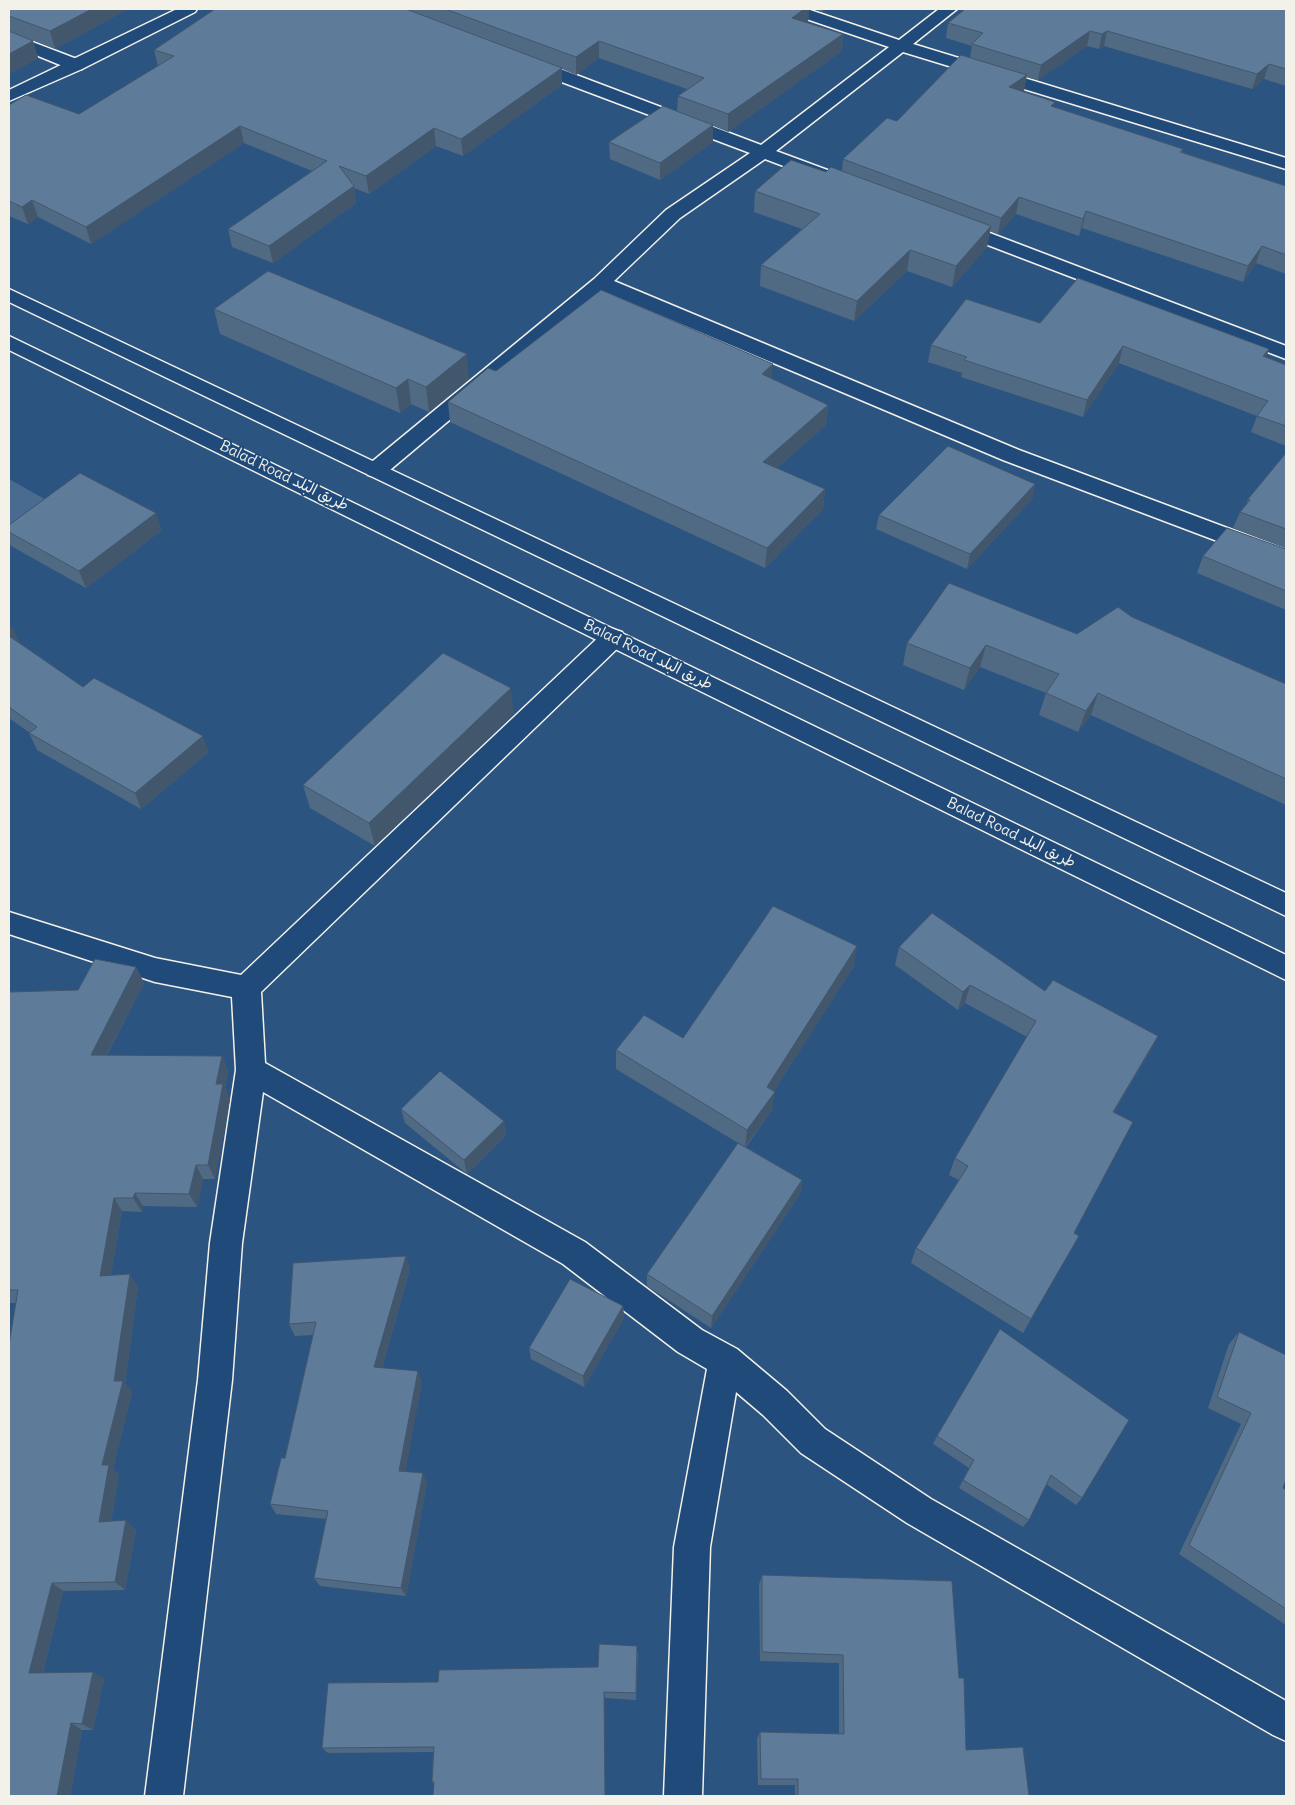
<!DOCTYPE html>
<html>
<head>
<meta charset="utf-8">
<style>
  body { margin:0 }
  #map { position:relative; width:1295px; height:1805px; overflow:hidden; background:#2c5481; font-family:Delius,sans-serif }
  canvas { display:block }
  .frame { position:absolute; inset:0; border:10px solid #f4f1e8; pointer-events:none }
</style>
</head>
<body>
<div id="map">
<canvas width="1295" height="1805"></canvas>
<div class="frame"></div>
</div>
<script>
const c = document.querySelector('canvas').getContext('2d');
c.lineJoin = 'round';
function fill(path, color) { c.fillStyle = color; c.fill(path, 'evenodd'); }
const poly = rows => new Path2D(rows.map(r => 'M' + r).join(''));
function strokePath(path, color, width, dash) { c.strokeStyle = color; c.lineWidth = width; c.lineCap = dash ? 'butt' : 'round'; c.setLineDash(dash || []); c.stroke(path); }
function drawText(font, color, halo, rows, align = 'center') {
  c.font = font + ' Delius,"Playpen Sans Arabic",sans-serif'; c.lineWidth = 4; c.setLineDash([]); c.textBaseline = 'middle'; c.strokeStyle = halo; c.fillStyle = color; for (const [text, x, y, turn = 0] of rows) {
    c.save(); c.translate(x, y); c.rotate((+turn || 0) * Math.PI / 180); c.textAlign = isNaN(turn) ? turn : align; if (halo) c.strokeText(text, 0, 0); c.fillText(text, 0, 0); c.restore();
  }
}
fill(poly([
  [9,479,57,506,9,540]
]), '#496b90');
const pedestrian = poly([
  [177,9,197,9,195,12,82,69,9,101,9,90,177,9]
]);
const minor = poly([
  [784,9,807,9,899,40,939,9,957,9,913,44,1286,158,1286,169,903,52,776,151,830,171,833,175,830,179,818,179,765,159,680,218,614,281,1019,450,1286,550,1286,567,1003,460,603,291,384,475,376,477,368,475,365,470,368,465,594,279,666,210,750,153,522,67,520,63,522,59,534,59,761,145,889,47,786,12,784,9],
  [9,33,82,61,84,65,82,69,76,70,70,69,9,44,9,33],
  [953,219,1286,346,1286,359,946,229,944,225,946,221,953,219],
  [613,629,622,632,625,638,622,644,261,992,265,1063,585,1242,702,1330,737,1349,787,1391,825,1429,931,1499,1286,1701,1286,1741,1273,1735,907,1523,801,1453,763,1415,736,1392,710,1547,702,1796,664,1796,674,1547,707,1369,678,1352,563,1264,263,1092,242,1243,232,1380,183,1796,145,1796,198,1380,210,1243,236,1070,232,997,155,982,9,934,9,912,155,958,241,975,604,632,613,629]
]);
const trunk = poly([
  [9,289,1286,893,1286,916,9,302,9,289],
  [9,336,1286,955,1286,980,9,350,9,336]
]);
strokePath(pedestrian, '#f4f1e8', 3);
strokePath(minor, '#f4f1e8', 3);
strokePath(trunk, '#f4f1e8', 3);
fill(pedestrian, '#1f4a7a');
fill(minor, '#1f4a7a');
fill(trunk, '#1f4a7a');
fill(poly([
  [9,9,128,9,55,49,32,40,33,41,38,58,9,74],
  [215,9,809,9,808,22,807,23,843,34,842,51,728,132,713,126,713,142,660,180,610,159,609,142,677,112,678,96,687,89,599,58,576,75,562,69,562,85,463,156,436,146,369,194,354,188,356,203,273,263,232,247,228,229,312,171,244,143,91,244,38,217,28,224,9,216,9,105,79,114,158,66,154,50],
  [812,9,825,9,821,12],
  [1286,9,1286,86,1264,79,1252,89,1104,46,1099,49,1087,46,1038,80,1026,77,1024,91,1022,92,1054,107,1183,149,1182,152,1286,186,1286,274,1256,263,1243,282,1082,228,1079,236,1016,214,998,234,990,231,987,247,952,287,907,271,854,321,760,286,761,265,802,229,754,212,755,191,826,172,842,171,843,159,897,121,970,58,972,46,946,38,948,23],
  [214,309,469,379,429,412,411,404,400,413,220,334],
  [1040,323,1269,349,1266,357,1286,365,1286,446,1251,432,1257,416,1119,363,1083,417,961,377,962,373,928,362,931,345],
  [496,371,772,379,828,405,826,425,777,468,825,489,823,509,765,568,450,422,448,402],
  [1286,453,1286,548,1233,528,1240,512,1246,505,1248,499],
  [1035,484,1032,499,967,569,876,529,879,515],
  [9,525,162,530,86,588,11,546,9,541],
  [1286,549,1286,610,1197,573,1203,556],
  [1132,617,1286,684,1286,805,1091,715,1078,732,1039,715,1046,693,980,667,964,690,903,665,907,643,1077,634],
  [9,625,20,643,83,687,209,752,141,809,37,750,29,733,30,733,9,718],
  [514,713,375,846,310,808,303,785],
  [899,947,1045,991,1158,1036,1149,1053,1114,1112,1074,1233,1070,1251,1023,1333,911,1263,916,1248,959,1180,949,1175,955,1158,1027,1037,965,1003,958,1010,895,965],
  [854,966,774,1091,772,1110,746,1147,802,1180,800,1194,711,1328,647,1286,647,1274,743,1146,616,1069,616,1050,683,1038],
  [136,967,144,983,107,1055,222,1056,228,1071,225,1088,230,1099,215,1179,203,1179,197,1207,143,1206,142,1212,122,1211,111,1275,138,1286,125,1384,132,1392,113,1469,119,1475,111,1521,136,1530,125,1590,63,1591,43,1673,93,1672,104,1679,93,1730,82,1730,70,1796,9,1796,16,1303,9,1303,9,992,78,990],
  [401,1109,504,1121,506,1135,467,1174,405,1123],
  [406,1256,410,1269,382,1368,422,1382,405,1471,427,1483,406,1596,320,1586,314,1578,326,1519,276,1514,270,1504,285,1458,313,1335,295,1336,289,1324],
  [623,1306,624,1318,584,1387,531,1359,529,1348],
  [1000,1329,1082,1498,1076,1505,1046,1484,1029,1520,1023,1527,959,1488,969,1468,933,1444,937,1436],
  [1239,1332,1283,1488,1286,1490,1286,1625,1179,1554,1241,1424,1208,1408,1229,1344],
  [762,1575,959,1678,966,1750,1029,1796,795,1796,795,1785,758,1785,757,1739,760,1732,839,1734,839,1663,760,1661,759,1585],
  [638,1653,636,1700,605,1698,434,1784,432,1782,433,1752,328,1753,322,1748,438,1682,598,1667]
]), '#516a84');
fill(poly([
  [92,9,128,9,55,49,50,31],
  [804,9,809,9,808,22,791,35,792,18],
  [1090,31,1087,46,1038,80,1041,65],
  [1107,31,1104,46,1099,49,1102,34],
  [843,34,842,51,728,132,728,114],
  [33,41,38,58,9,74,9,54],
  [599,41,599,58,576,75,576,57],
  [1269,64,1264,79,1252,89,1257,74],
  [562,68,562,85,463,156,461,139],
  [1027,75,1024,91,1006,103,1009,87],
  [713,125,713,142,660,180,660,163],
  [240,126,244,143,91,244,86,227],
  [434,128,436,146,369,194,366,176],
  [354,186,356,203,273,263,269,246],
  [1019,197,1016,214,998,234,1001,218],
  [32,200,38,217,28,224,22,207],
  [1086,211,1082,228,1079,236,1083,219],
  [991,226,987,247,952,287,956,266],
  [1262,246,1256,263,1243,282,1248,266],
  [910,250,907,271,854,321,857,301],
  [1123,346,1119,363,1083,417,1087,400],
  [1269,349,1263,365,1263,356],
  [467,354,469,379,429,412,426,387],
  [773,364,771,384,762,374],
  [408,379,411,404,400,413,396,388],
  [828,405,826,425,762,482,763,462],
  [1035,484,1032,499,967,569,970,554],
  [825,489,823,509,765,568,767,548],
  [156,513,162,530,86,588,79,571],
  [12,626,20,643,9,643,9,629],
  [986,645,980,667,964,690,970,668],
  [511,688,514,713,375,846,369,823],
  [1098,693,1091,715,1078,732,1086,711],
  [203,736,209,752,141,809,135,793],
  [857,946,854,966,767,1102,775,1092,772,1110,745,1147,747,1130,767,1087],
  [136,967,144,983,99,1069,91,1055],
  [970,985,965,1003,958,1010,963,992],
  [1158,1036,1149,1053,1105,1128,1113,1112],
  [222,1056,228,1071,225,1088,230,1099,215,1179,208,1165,216,1084],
  [504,1121,506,1135,467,1174,464,1160],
  [196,1165,203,1179,197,1207,189,1194],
  [802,1180,800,1194,711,1328,712,1316],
  [135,1193,143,1206,142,1212,133,1198],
  [114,1198,122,1211,109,1288,100,1276],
  [406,1256,410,1269,379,1378,374,1367],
  [130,1274,138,1286,125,1384,132,1392,113,1469,119,1475,109,1531,99,1522,102,1465],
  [623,1306,624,1318,584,1387,583,1376],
  [418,1371,422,1382,404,1481,399,1471],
  [423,1473,427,1483,406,1596,401,1588],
  [126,1520,136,1530,125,1590,115,1582],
  [52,1583,63,1591,41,1680,29,1673],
  [93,1672,104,1679,93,1730,82,1724],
  [604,1692,605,1698,605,1796],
  [71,1723,82,1730,70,1796,57,1796]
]), '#42566c');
const building = poly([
  [9,9,92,9,50,31,9,16,9,9],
  [215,9,406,9,562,68,461,139,434,128,366,176,339,166,354,186,269,246,228,229,327,161,240,126,86,227,32,200,22,207,9,201,9,105,26,95,79,114,174,56,154,50,215,9],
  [445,9,804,9,792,18,843,34,728,114,678,96,704,78,599,41,576,57,445,9],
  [965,9,1286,9,1286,69,1269,64,1257,74,1107,31,1102,34,1090,31,1041,65,972,44,983,33,948,23,965,9],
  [9,31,33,41,9,54,9,31],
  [961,55,1027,75,1009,87,1055,102,1051,106,1183,149,1180,152,1286,186,1286,255,1262,246,1248,266,1086,211,1083,219,1019,197,1001,218,843,159,887,118,897,121,961,55],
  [663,106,713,125,660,163,609,142,663,106],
  [791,160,826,172,831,167,991,226,956,266,910,250,857,301,761,265,820,214,755,191,791,160],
  [268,271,467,354,426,387,408,379,396,388,214,309,268,271],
  [1078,278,1269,349,1263,356,1286,365,1286,426,1257,416,1268,401,1123,346,1087,400,964,360,967,357,931,345,966,299,1040,323,1078,278],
  [601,290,773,364,762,374,828,405,763,462,825,489,767,548,448,402,488,368,496,371,601,290],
  [948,446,1035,484,970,554,879,515,948,446],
  [1286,453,1286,529,1240,512,1250,500,1248,499,1286,453],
  [80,473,156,513,79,571,9,532,9,525,80,473],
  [1227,528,1286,549,1286,591,1203,556,1227,528],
  [949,583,1077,634,1118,607,1132,617,1286,684,1286,779,1098,693,1086,711,1046,693,1059,674,986,645,970,668,907,643,949,583],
  [9,636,83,687,94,678,203,736,135,793,29,733,37,727,9,707,9,636],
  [443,653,511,688,369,823,303,785,443,653],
  [773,906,857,946,767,1087,775,1092,747,1130,616,1050,644,1015,683,1038,773,906],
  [932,913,1045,991,1053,980,1158,1036,1113,1112,1133,1122,1074,1233,1079,1236,1031,1319,916,1248,968,1166,955,1158,1036,1021,970,985,963,992,899,947,932,913],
  [95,959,136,967,91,1055,222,1056,216,1084,223,1084,208,1165,196,1165,189,1194,135,1193,133,1198,114,1198,100,1276,130,1274,114,1381,123,1381,102,1465,109,1465,99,1522,126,1520,115,1582,52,1583,29,1673,93,1672,82,1724,71,1723,57,1796,9,1796,9,1344,18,1290,9,1290,9,992,78,990,95,959],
  [440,1071,504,1121,464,1160,401,1109,440,1071],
  [738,1143,802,1180,712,1316,647,1274,738,1143],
  [406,1256,374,1367,418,1371,399,1471,423,1473,401,1588,314,1578,328,1511,270,1504,281,1458,285,1458,316,1322,289,1324,293,1263,406,1256],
  [570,1279,623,1306,583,1376,529,1348,570,1279],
  [1000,1329,1129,1420,1082,1498,1051,1475,1029,1520,963,1480,974,1460,937,1436,1000,1329],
  [1239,1332,1286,1355,1286,1479,1283,1488,1286,1490,1286,1609,1189,1545,1251,1413,1217,1397,1239,1332],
  [762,1575,952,1581,959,1678,964,1678,966,1750,1023,1747,1029,1796,798,1796,798,1779,761,1779,760,1732,844,1734,843,1655,762,1652,762,1575],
  [599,1644,637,1646,636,1693,604,1692,605,1796,433,1796,434,1782,432,1782,434,1747,322,1748,328,1683,438,1682,439,1670,598,1667,599,1644]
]);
fill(building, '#5e7b9a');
strokePath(building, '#42566c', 1);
drawText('15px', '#f4f1e8', '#1f4a7a', [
  ["Balad Road طريق البلد",284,476,26],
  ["Balad Road طريق البلد",648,655,26],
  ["Balad Road طريق البلد",1011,833,26]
]);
</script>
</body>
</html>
